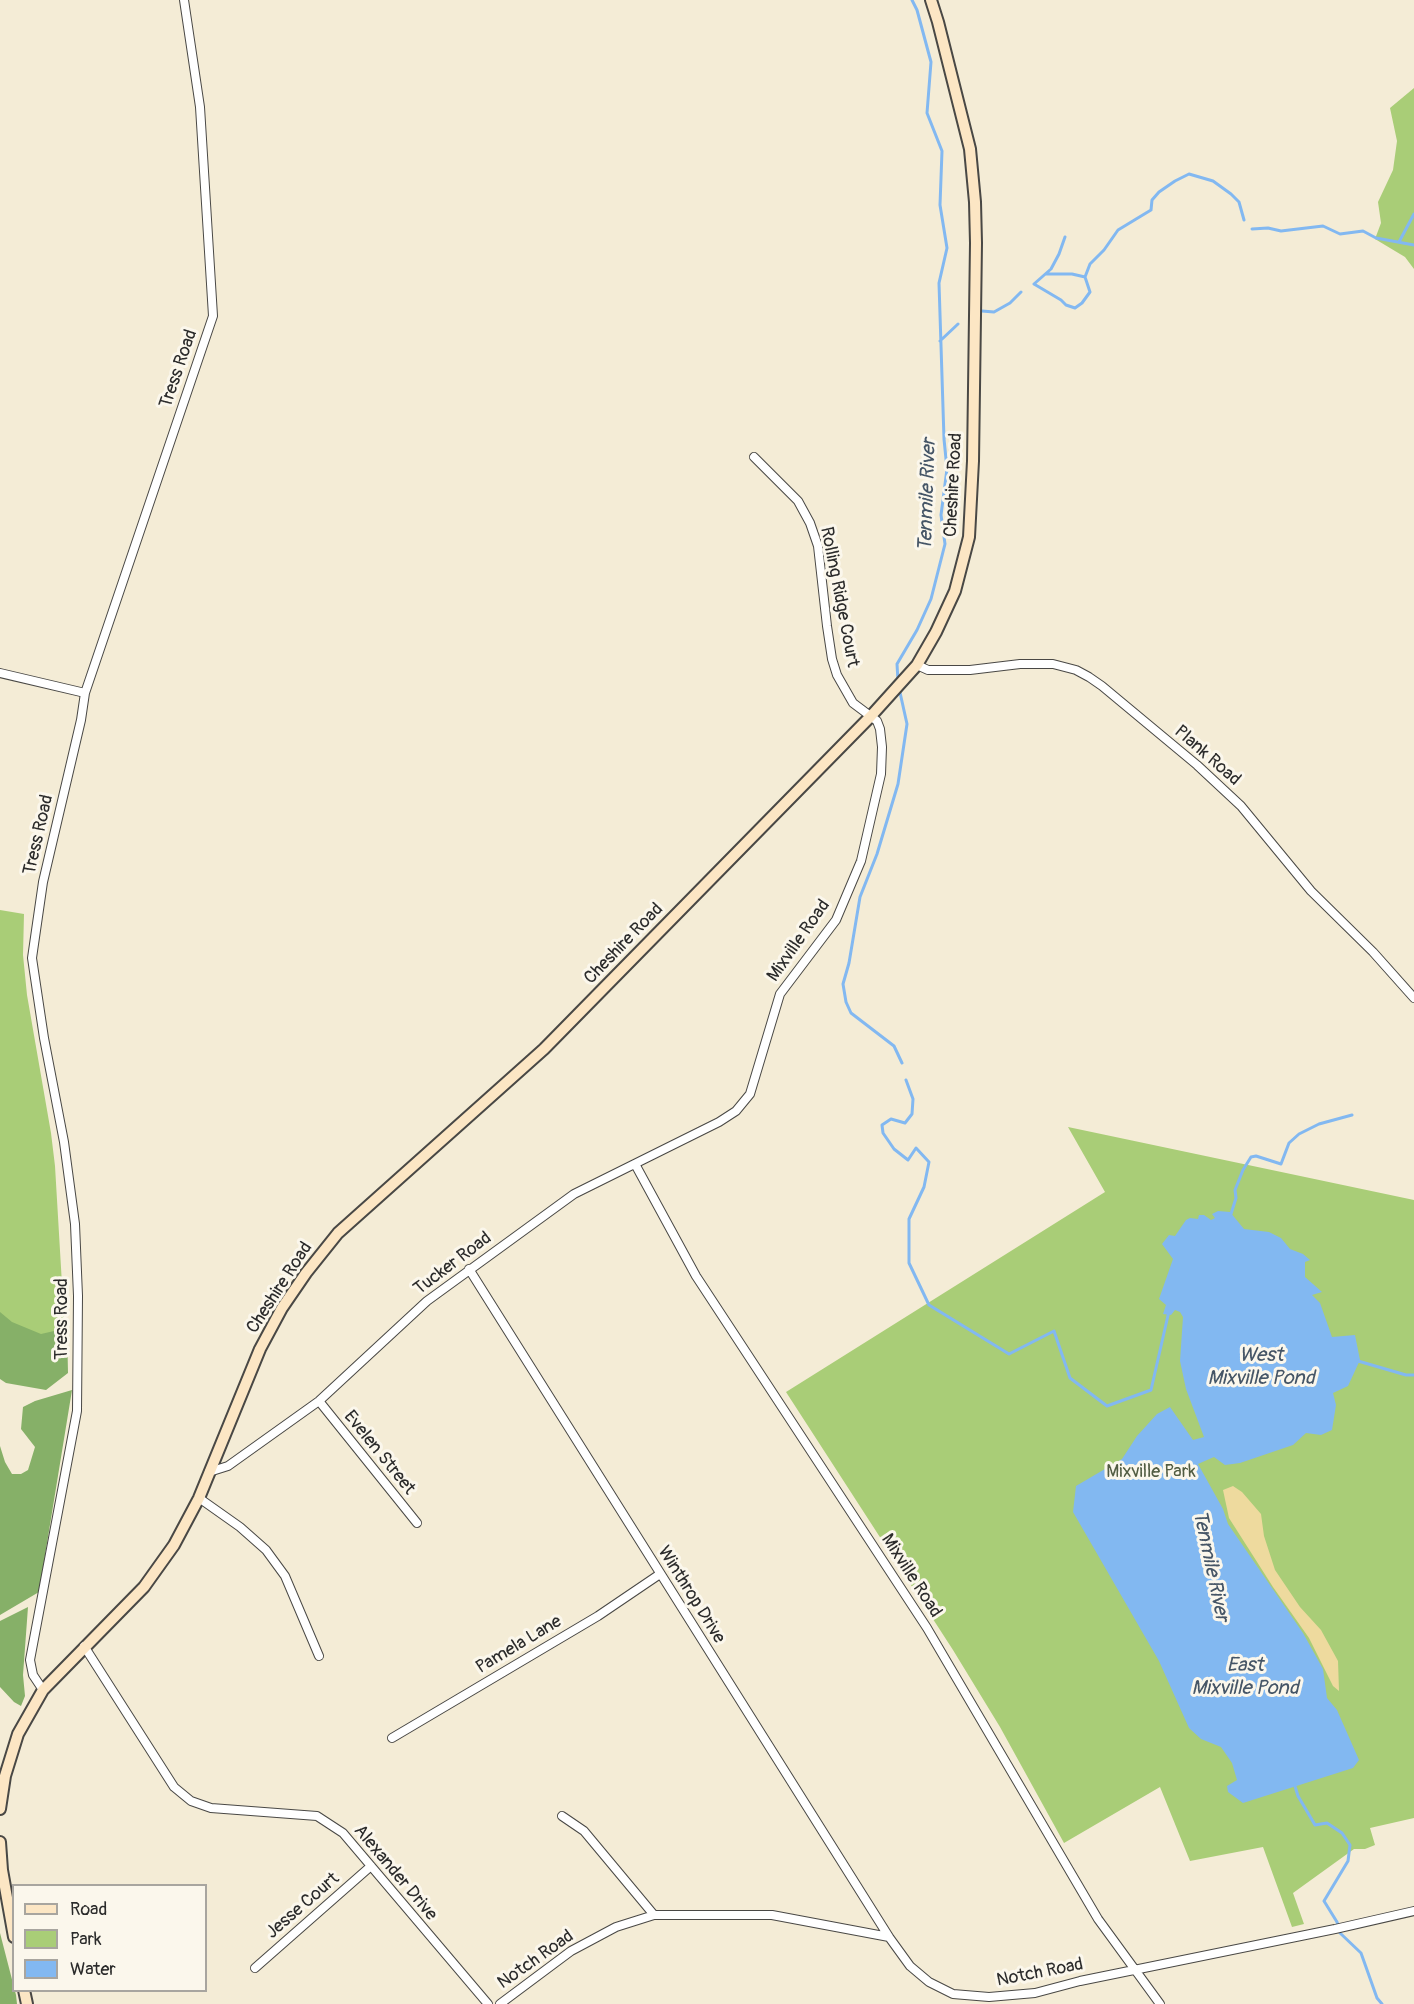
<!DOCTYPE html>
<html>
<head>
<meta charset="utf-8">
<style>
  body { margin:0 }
  #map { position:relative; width:1414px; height:2004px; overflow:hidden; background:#f4ecd6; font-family:Pangolin,sans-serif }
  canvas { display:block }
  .legend { position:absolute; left:12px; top:1884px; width:195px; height:108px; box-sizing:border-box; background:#fbf7ec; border:2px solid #a8a59f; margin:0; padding:8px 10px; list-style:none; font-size:18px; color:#2b2b2b }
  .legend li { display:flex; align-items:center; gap:12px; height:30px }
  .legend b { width:30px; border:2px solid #a8a59f }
</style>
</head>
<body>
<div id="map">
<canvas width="1414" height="2004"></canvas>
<ul class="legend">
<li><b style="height:8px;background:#fce6c4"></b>Road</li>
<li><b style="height:16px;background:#a9cd77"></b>Park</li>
<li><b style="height:16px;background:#82b8f1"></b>Water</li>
</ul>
</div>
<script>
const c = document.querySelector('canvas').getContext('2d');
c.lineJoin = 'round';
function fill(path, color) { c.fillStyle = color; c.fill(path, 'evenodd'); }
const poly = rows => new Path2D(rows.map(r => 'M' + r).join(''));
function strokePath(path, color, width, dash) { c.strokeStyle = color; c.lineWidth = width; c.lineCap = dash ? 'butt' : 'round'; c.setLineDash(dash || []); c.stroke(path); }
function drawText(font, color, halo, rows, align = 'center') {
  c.font = font + ' Pangolin,sans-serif'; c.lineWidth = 6; c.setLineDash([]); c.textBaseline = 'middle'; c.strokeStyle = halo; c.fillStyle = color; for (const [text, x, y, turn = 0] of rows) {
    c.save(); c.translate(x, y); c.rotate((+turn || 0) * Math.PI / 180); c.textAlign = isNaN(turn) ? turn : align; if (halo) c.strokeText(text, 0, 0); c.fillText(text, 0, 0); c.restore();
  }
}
fill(poly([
  [1414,88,1414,269,1405,257,1375,239,1381,223,1378,202,1393,170,1397,141,1390,108],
  [0,910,24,914,23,955,27,995,51,1133,55,1166,67,1369,0,1364],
  [1068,1127,1414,1200,1414,1818,1370,1828,1375,1845,1365,1849,1354,1849,1293,1893,1304,1924,1292,1927,1263,1847,1190,1861,1160,1787,1064,1843,1000,1727,953,1650,786,1392,1105,1192]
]), '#a9cd77');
fill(poly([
  [0,1312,12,1322,41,1334,67,1328,68,1373,46,1390,6,1383,0,1379],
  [72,1390,39,1592,0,1615,0,1446,5,1462,12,1474,21,1474,28,1470,35,1447,21,1429,23,1407,35,1401],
  [28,1607,23,1675,25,1696,21,1706,14,1702,0,1687,0,1621],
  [0,1933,16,1995,17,2004,0,2004]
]), '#86b068');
fill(poly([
  [1233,1486,1242,1492,1261,1514,1264,1536,1275,1570,1300,1607,1321,1630,1338,1661,1339,1691,1333,1686,1309,1638,1273,1587,1229,1518,1223,1490]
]), '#eeda9e');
fill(poly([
  [1218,1211,1230,1212,1244,1229,1269,1232,1281,1238,1290,1249,1303,1254,1310,1260,1305,1262,1305,1277,1322,1292,1312,1295,1320,1303,1332,1337,1355,1335,1360,1360,1348,1386,1333,1393,1336,1405,1332,1430,1321,1435,1306,1433,1293,1445,1240,1463,1225,1465,1214,1457,1198,1464,1223,1509,1228,1524,1303,1633,1323,1669,1327,1698,1337,1710,1359,1760,1353,1768,1243,1803,1228,1792,1227,1786,1237,1780,1232,1763,1221,1747,1201,1739,1189,1728,1159,1661,1073,1512,1076,1486,1122,1459,1137,1436,1157,1414,1170,1407,1193,1440,1204,1437,1186,1389,1180,1361,1183,1317,1180,1312,1175,1310,1171,1315,1163,1314,1166,1305,1159,1299,1173,1259,1162,1244,1169,1235,1175,1236,1186,1220,1190,1218,1198,1219,1199,1215,1204,1215,1211,1220,1215,1218,1212,1214]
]), '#82b8f1');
strokePath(poly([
  [1252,229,1268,228,1281,231,1323,226,1340,234,1363,231,1376,238,1414,245],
  [1399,242,1414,214],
  [1046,274,1072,274,1085,277],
  [1034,284,1061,300,1066,305,1075,308,1082,303,1090,292,1085,277,1090,264,1104,250,1118,230,1151,210,1152,200,1159,192,1175,181,1189,174,1213,181,1231,194,1239,202,1244,220],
  [1034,284,1051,269,1059,254,1065,237],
  [982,311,994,312,1010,303,1021,292],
  [940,341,958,324],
  [898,681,897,664,917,630,931,599,945,544,941,515,947,469,944,439,939,283,947,248,940,205,942,151,927,113,931,62,917,10,912,0],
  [899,688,907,724,898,784,877,854,860,897,849,963,843,984,846,1002,851,1013,894,1046,902,1063],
  [906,1080,913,1099,912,1114,905,1123,891,1119,882,1125,883,1133,894,1149,908,1160,916,1148,929,1162,924,1187,909,1219,909,1263,929,1305,1009,1354,1054,1331,1070,1378,1107,1406,1151,1390,1169,1311],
  [1231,1214,1236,1198,1235,1190,1243,1170,1251,1157,1256,1156,1281,1164,1289,1143,1299,1134,1319,1124,1352,1115],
  [1358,1361,1406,1375,1414,1375],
  [1294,1783,1298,1796,1315,1825,1327,1823,1342,1833,1350,1845,1348,1861,1324,1901,1337,1922,1340,1933,1361,1953,1377,1998,1382,2004]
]), '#82b8f1', 3);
const minor = poly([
  [917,665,928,670,970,670,1020,664,1053,664,1076,670,1089,677,1102,686,1197,765,1241,806,1311,891,1373,952,1414,998],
  [0,673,85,693],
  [635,1164,696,1276,927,1628,1098,1919,1160,2004],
  [469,1269,889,1937],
  [319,1401,417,1523],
  [209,1472,228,1466,319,1401,427,1301,574,1194,719,1122,736,1111,750,1094,780,994,836,920,861,861,881,774,882,747,880,729,877,721,853,703,837,675,832,659,827,626,818,546,810,523,798,501,754,457],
  [199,1498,240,1527,266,1550,285,1576,319,1656],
  [84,1646,174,1787,191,1801,211,1808,317,1816,343,1833,488,2004],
  [43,1690,33,1675,30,1660,77,1411,78,1296,75,1224,64,1142,44,1038,32,958,43,882,81,720,85,693,213,316,200,107,184,0],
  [392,1738,598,1616,660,1574],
  [562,1816,584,1831,654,1915],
  [255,1968,371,1866],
  [500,2004,571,1951,616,1927,654,1915,772,1915,889,1937,910,1966,929,1982,953,1994,989,1997,1035,1993,1080,1981,1335,1929,1414,1911]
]);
const secondary = poly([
  [0,1809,5,1776,18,1734,43,1690,144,1587,174,1545,199,1498,260,1349,282,1308,306,1273,338,1233,544,1049,871,716,917,665,936,632,955,591,969,537,973,461,976,243,975,202,970,149,938,22,931,0],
  [0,1842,2,1870,14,1937],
  [24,1990,27,2004]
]);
strokePath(minor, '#494845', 10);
strokePath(secondary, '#494845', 14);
strokePath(minor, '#fff', 8);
strokePath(secondary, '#fce6c4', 10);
drawText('18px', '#2b2b2b', '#fbf7ec', [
  ["Tress Road",179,369,-71],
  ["Cheshire Road",954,485,-87],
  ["Rolling Ridge Court",839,597,79],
  ["Plank Road",1207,756,41],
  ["Tress Road",39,835,-77],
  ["Mixville Road",799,941,-55],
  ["Cheshire Road",624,944,-46],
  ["Tucker Road",453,1264,-37],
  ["Cheshire Road",280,1288,-57],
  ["Tress Road",62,1319,-90],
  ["Evelen Street",379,1453,51],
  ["Mixville Road",911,1576,57],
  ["Winthrop Drive",691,1595,58],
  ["Pamela Lane",519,1645,-31],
  ["Alexander Drive",395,1873,50],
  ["Jesse Court",303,1906,-41],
  ["Notch Road",536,1960,-35],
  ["Notch Road",1040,1973,-11]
]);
drawText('18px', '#515c42', '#fbf7ec', [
  ["Mixville Park",1151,1472]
]);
drawText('italic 20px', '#455566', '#fbf7ec', [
  ["Tenmile River",928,495,-88],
  ["West",1261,1356],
  ["Mixville Pond",1261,1379],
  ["Tenmile River",1210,1566,78],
  ["East",1245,1666],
  ["Mixville Pond",1245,1689]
]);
</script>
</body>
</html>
